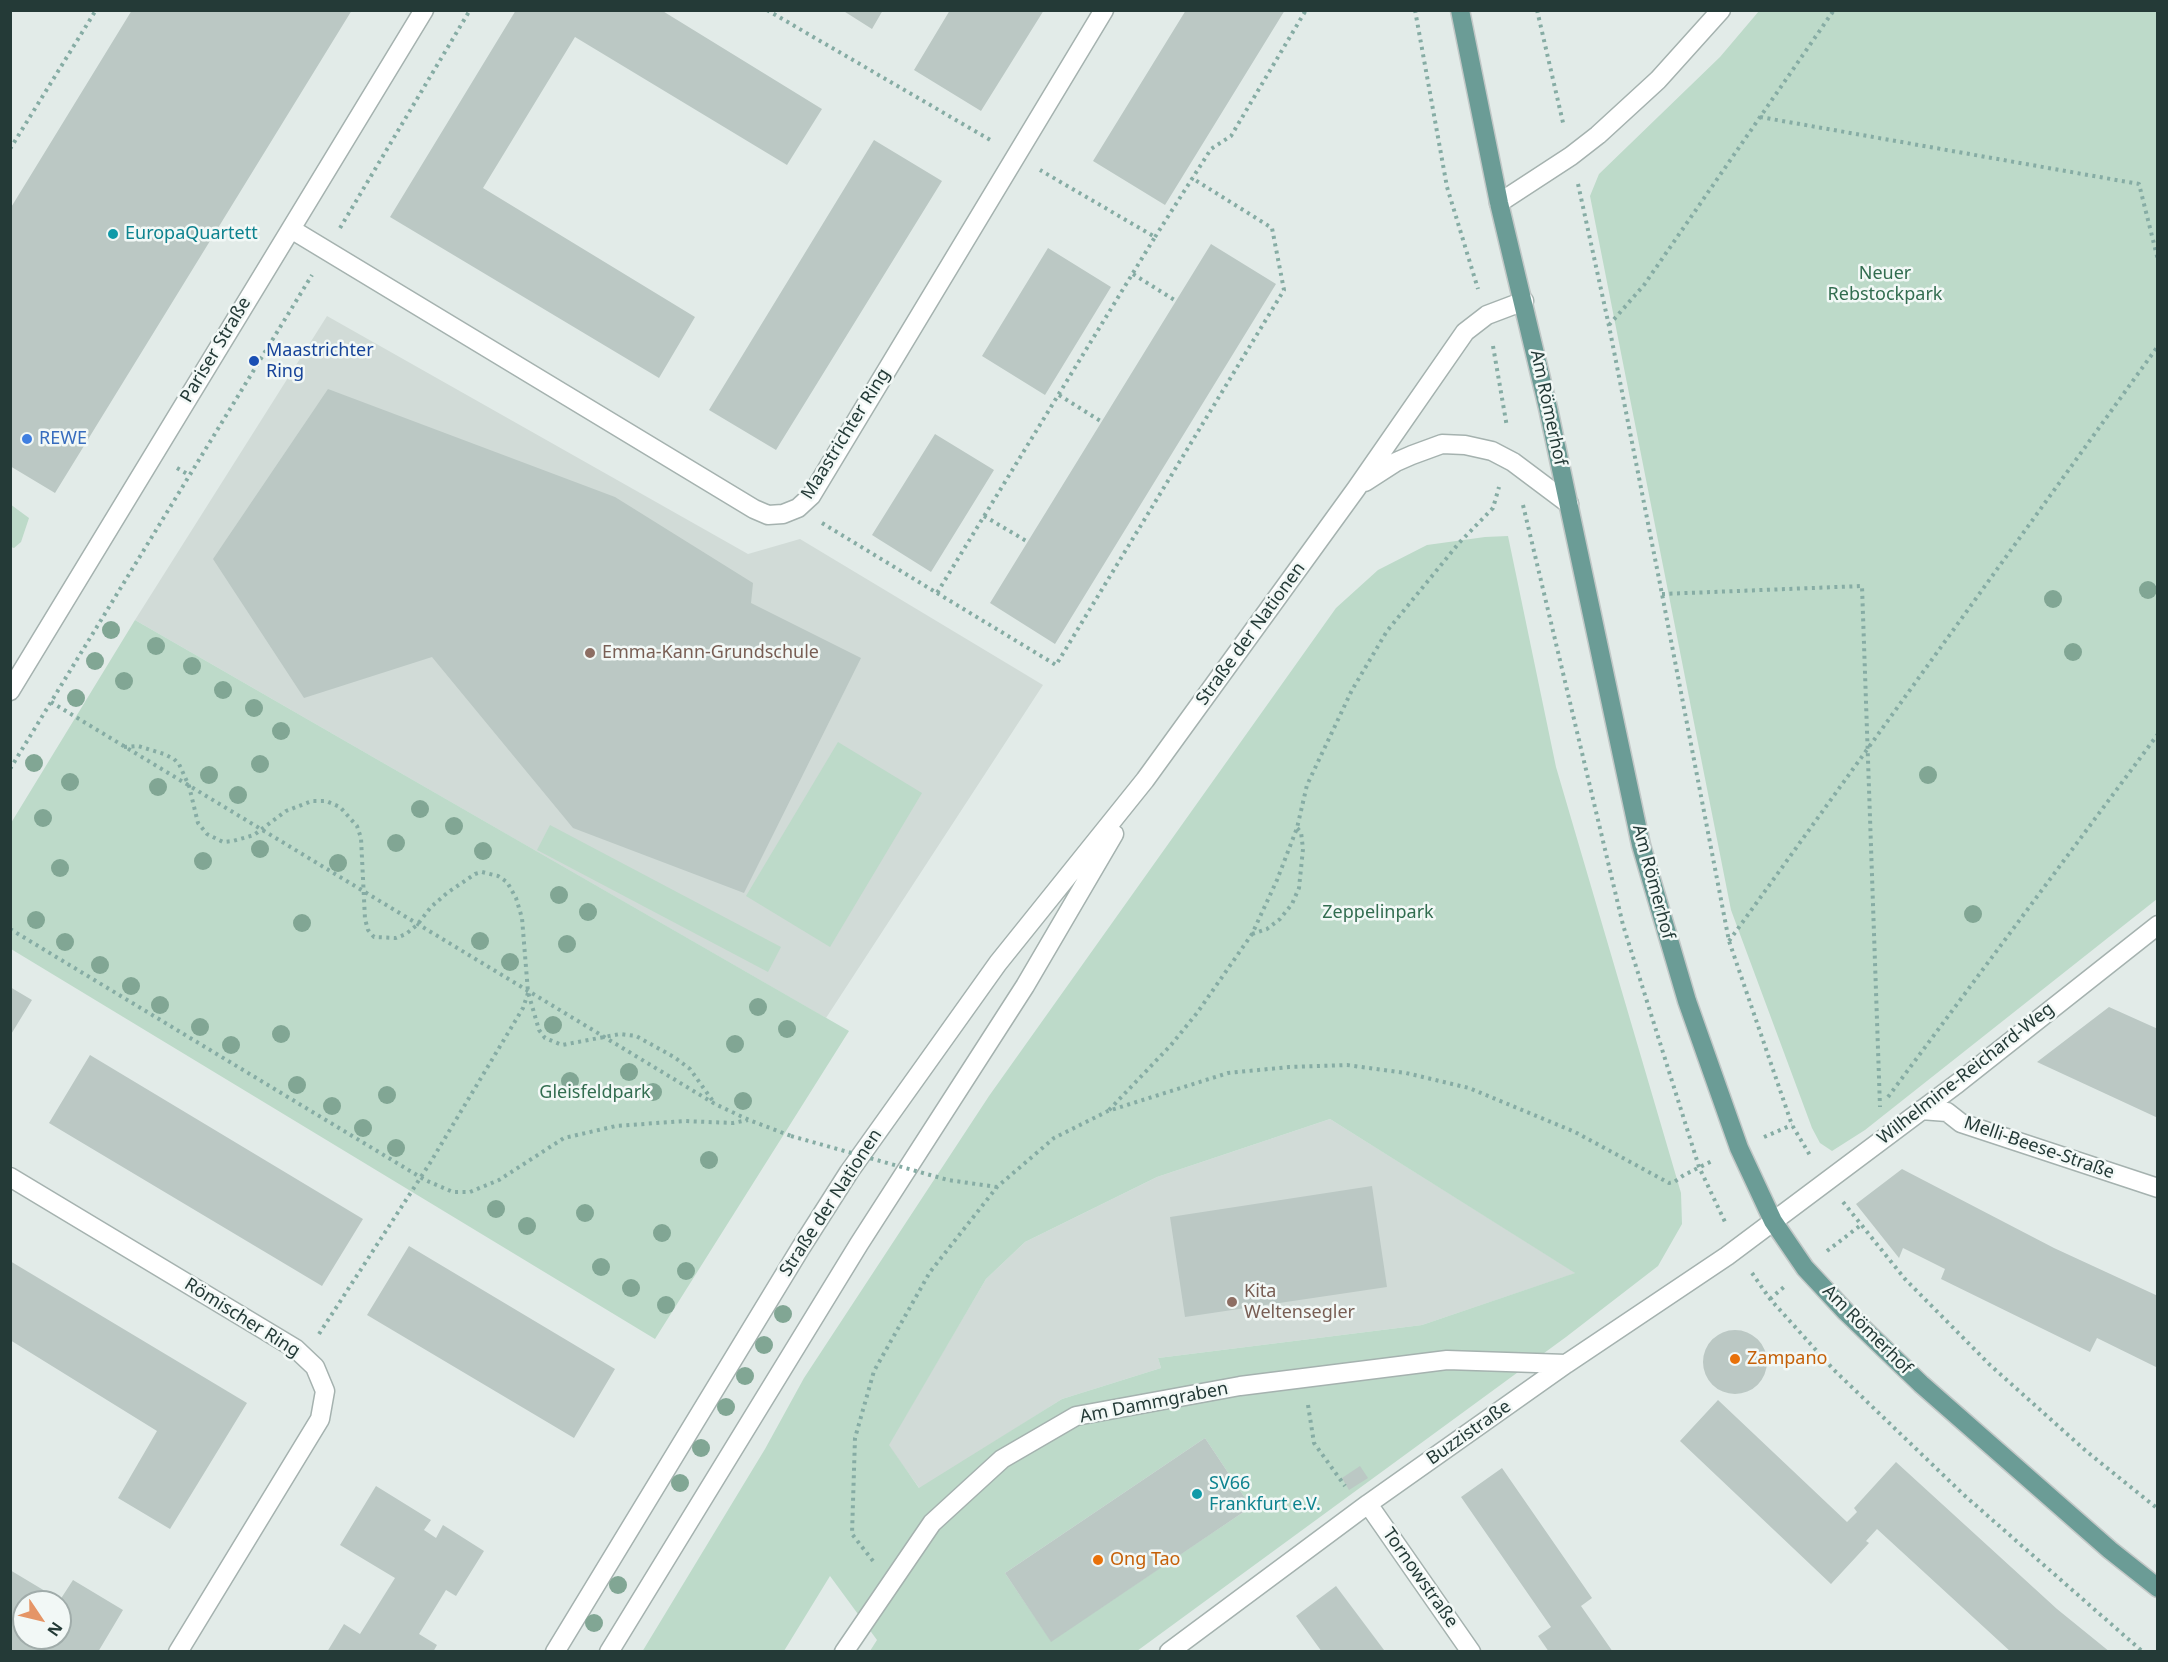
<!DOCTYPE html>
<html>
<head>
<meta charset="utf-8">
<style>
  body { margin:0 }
  #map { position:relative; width:2168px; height:1662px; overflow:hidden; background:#e2ebe8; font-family:"Noto Sans",sans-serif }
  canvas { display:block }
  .frame { position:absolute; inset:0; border:12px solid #243a37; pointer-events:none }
  .north { position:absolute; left:12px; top:1590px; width:60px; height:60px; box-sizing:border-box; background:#f2f8f6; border:2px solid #a0acaa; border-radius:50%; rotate:125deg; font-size:16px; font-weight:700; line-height:24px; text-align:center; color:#243a37 }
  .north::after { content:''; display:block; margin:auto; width:21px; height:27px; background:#e59566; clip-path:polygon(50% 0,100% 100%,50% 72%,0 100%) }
</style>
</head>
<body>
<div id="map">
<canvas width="2168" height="1662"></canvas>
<div class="frame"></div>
<div class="north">N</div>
</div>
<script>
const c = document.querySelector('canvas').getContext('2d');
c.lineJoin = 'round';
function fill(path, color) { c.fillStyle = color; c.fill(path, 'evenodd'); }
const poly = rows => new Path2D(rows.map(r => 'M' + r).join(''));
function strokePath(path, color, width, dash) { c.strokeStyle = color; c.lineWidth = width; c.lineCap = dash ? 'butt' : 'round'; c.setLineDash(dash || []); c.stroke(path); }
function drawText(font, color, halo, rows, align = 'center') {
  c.font = font + ' "Noto Sans",sans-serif'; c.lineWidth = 5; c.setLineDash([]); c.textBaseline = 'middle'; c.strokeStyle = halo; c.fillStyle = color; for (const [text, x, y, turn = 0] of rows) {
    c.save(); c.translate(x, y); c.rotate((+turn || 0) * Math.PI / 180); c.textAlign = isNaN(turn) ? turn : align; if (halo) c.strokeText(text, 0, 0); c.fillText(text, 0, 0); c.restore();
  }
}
fill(poly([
  [327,316,748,554,800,539,1043,685,826,1018,135,620],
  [1330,1119,1576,1273,1422,1325,1158,1358,1161,1368,1062,1399,920,1489,888,1445,986,1279,1025,1242,1157,1177]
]), '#d1dbd7');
fill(poly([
  [1759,11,2157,11,2157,899,1865,1130,1832,1151,1820,1143,1812,1128,1731,910,1590,196,1599,174,1720,57],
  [10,504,29,518,21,542,14,548,11,547],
  [1508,536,1556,767,1681,1193,1682,1224,1658,1266,1566,1337,1137,1651,870,1651,877,1640,830,1576,784,1651,642,1652,765,1449,804,1378,989,1096,1336,608,1378,570,1427,545,1485,537],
  [1330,1119,1575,1273,1422,1325,1158,1358,1161,1368,1062,1399,919,1488,889,1445,986,1279,1025,1242,1157,1177],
  [1205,1438,1251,1507,1051,1641,1005,1573],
  [135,620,849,1031,655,1339,11,949,11,823],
  [838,742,922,793,830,947,746,896],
  [550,825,781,947,768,972,537,850]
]), '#bddac9');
fill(poly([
  [132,10,352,10,55,493,10,466,10,209],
  [516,10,661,10,822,109,787,165,575,37,483,188,695,317,659,378,390,217],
  [842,10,883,10,872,29],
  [950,10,1044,10,981,111,914,70],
  [1186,10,1285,10,1165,205,1093,161],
  [874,140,942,181,776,450,709,410],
  [1211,244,1276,284,1055,644,990,603],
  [1048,248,1111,287,1045,395,982,356],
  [328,389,615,497,753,583,751,603,861,658,744,893,573,828,432,657,304,698,213,559],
  [935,434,994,470,931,572,872,535],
  [10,987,32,1000,10,1036],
  [2109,1007,2158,1029,2158,1118,2037,1062],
  [90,1055,363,1219,322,1286,49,1123],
  [1902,1169,2054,1248,2158,1296,2158,1368,2097,1338,2090,1352,1941,1279,1945,1269,1903,1248,1899,1258,1856,1204],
  [1372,1186,1387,1287,1185,1317,1170,1217],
  [409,1246,615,1369,574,1438,367,1315],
  [10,1261,247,1403,170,1529,118,1498,157,1431,10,1340],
  '1703 1362a32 32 0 1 1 64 0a32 32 0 1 1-64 0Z',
  [1718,1400,1847,1522,1857,1512,1854,1508,1896,1462,2057,1609,2110,1652,2011,1652,1877,1529,1866,1541,1869,1543,1831,1584,1680,1441],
  [1205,1438,1251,1507,1051,1642,1005,1573],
  [1360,1466,1368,1478,1349,1490,1342,1478],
  [1502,1468,1592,1598,1581,1606,1613,1652,1549,1652,1538,1636,1551,1627,1461,1497],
  [376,1486,431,1520,424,1530,436,1538,443,1525,484,1551,456,1596,446,1590,419,1634,437,1645,433,1652,327,1652,344,1624,360,1634,395,1578,340,1545],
  [10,1570,60,1600,73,1580,123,1610,98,1652,10,1651],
  [24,1602,60,1602,60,1638,24,1638],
  [1336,1586,1384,1650,1385,1652,1322,1652,1296,1616]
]), '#bbc8c4');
const minor = poly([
  [1499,203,1571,156,1598,135,1658,80,1721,10],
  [291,229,754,509,768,515,783,514,798,508,811,496,1104,10],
  [1365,482,1396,462,1412,455,1442,444,1465,445,1492,451,1513,462,1569,504],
  [10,691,424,10],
  [1921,1110,1947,1112,1961,1123,2158,1188],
  [10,1177,296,1349,315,1367,325,1391,320,1419,178,1652],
  [1368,1504,1471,1652],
  [555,1652,800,1249,849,1172,998,963,1145,780,1356,489,1465,332,1487,315,1524,301],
  [609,1652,859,1244,1025,986,1114,834],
  [844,1652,932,1523,1002,1459,1076,1416,1240,1386,1447,1360,1566,1364],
  [1169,1652,1368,1504,1566,1364,1727,1256,1958,1083,2158,925]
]);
const major = poly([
  [1460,10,1499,203,1548,408,1641,845,1687,1001,1739,1148,1773,1221,1805,1268,1846,1312,1921,1384,2110,1550,2158,1588]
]);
strokePath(minor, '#a5b2af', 21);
strokePath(major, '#c2c8c7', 21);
strokePath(poly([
  [767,10,992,141],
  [1415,10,1447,187,1478,289],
  [1537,10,1564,127],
  [1760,117,2139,184,2158,260],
  [10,149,96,10],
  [1578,184,1609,326,1662,594,1729,941,1792,1125,1811,1157],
  [340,228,470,10],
  [1155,237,1211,149,1231,136,1306,10],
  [1133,274,1176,301],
  [1609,325,1644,285,1834,10],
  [1493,346,1507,427],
  [1059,395,1102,422],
  [177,468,189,475],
  [1523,505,1623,925,1699,1167,1726,1224],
  [984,516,1028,542],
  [822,523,937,593,1155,237,1040,170],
  [937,593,1056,665,1284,290,1272,228,1192,178],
  [1662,594,1862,586,1880,1107],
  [51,702,715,1104,749,1120,791,1136],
  [124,747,138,746,164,754,174,759,179,764,189,786,198,823,207,834,223,842,233,841,254,835,286,811,312,801,326,801,340,807,357,826,361,838,365,919,368,930,374,937,396,938,406,934,417,925,431,907,447,893,475,874,482,872,498,876,507,882,516,898,522,918,528,992,539,1030,545,1038,562,1045,620,1034,636,1036,674,1057,690,1069,715,1104],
  [10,769,312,275],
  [10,929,425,1180,453,1192,470,1192,499,1180,564,1138,616,1126,684,1121,733,1123,748,1120],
  [1252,934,1267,929,1280,919,1292,904,1299,888,1303,849,1301,832,1297,828],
  [1729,941,2158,346],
  [1888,1097,2158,734],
  [1109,1110,1171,1045,1197,1013,1252,934,1277,880,1297,828,1307,785,1352,690,1387,631,1459,543,1493,508,1499,487],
  [1764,1137,1792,1125],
  [1843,1202,1905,1279,1989,1364,2086,1451,2158,1509],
  [1827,1251,1861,1225],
  [1752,1273,1770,1299,1833,1369,1964,1495,2143,1652],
  [1770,1299,1785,1286],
  [319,1334,430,1163,523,1008,528,993],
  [1308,1405,1314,1443,1345,1486],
  [873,1561,852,1534,855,1438,874,1371,930,1272,997,1187,1054,1138,1108,1111,1228,1073,1289,1067,1347,1065,1406,1073,1469,1088,1575,1132,1669,1183,1674,1182,1684,1175,1714,1160]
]), '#86aca4', 4, [3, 4.5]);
strokePath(minor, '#fff', 18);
strokePath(major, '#6b9c96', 18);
strokePath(poly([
  [791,1136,948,1180,997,1187]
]), '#86aca4', 4, [3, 4.5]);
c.fillStyle = '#81a694';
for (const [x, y] of [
  [2148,590],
  [2053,599],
  [111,630],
  [156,646],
  [2073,652],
  [95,661],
  [192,666],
  [124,681],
  [223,690],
  [76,698],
  [254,708],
  [281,731],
  [34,763],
  [260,764],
  [209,775],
  [1928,775],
  [70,782],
  [158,787],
  [238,795],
  [420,809],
  [43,818],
  [454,826],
  [396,843],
  [260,849],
  [483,851],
  [203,861],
  [338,863],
  [60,868],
  [559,895],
  [588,912],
  [1973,914],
  [36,920],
  [302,923],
  [480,941],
  [65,942],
  [567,944],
  [510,962],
  [100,965],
  [131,986],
  [160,1005],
  [758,1007],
  [553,1025],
  [200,1027],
  [787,1029],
  [281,1034],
  [735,1044],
  [231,1045],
  [629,1072],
  [570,1081],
  [297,1085],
  [653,1092],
  [387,1095],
  [743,1101],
  [332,1106],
  [363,1128],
  [396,1148],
  [709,1160],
  [496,1209],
  [585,1213],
  [527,1226],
  [662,1233],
  [601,1267],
  [686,1271],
  [631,1288],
  [666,1305],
  [783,1314],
  [764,1345],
  [745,1376],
  [726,1407],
  [701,1448],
  [680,1483],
  [618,1585],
  [594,1623]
]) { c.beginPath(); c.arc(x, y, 9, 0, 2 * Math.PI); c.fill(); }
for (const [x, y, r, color] of [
  [113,234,6,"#0f9aa8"],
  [254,361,6,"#1a4fb4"],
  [27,439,6,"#3f7fe0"],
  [590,653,6,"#8d6e63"],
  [1232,1302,6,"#8d6e63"],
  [1735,1359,6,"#e8710a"],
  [1197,1494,6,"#0f9aa8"],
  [1098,1560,6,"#e8710a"]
]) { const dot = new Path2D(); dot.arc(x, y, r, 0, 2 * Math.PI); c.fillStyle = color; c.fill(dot); strokePath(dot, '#f2f8f6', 2); }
drawText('18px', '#0d838f', '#f2f8f6', [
  ["EuropaQuartett",125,234],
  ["SV66",1209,1484],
  ["Frankfurt e.V.",1209,1505]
], 'left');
drawText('18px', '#326d50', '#f2f8f6', [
  ["Neuer",1885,274],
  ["Rebstockpark",1885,295],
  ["Zeppelinpark",1378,913],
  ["Gleisfeldpark",595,1093]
]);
drawText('18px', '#243a37', '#f2f8f6', [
  ["Pariser Straße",216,350,-59],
  ["Am Römerhof",1548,408,78],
  ["Maastrichter Ring",846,434,-58],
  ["Straße der Nationen",1251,634,-54],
  ["Am Römerhof",1653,882,75],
  ["Wilhelmine-Reichard-Weg",1966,1074,-38],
  ["Melli-Beese-Straße",2039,1148,19],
  ["Straße der Nationen",831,1203,-57],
  ["Römischer Ring",242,1318,32],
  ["Am Römerhof",1867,1330,45],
  ["Am Dammgraben",1154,1403,-11],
  ["Buzzistraße",1469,1433,-35],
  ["Tornowstraße",1420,1578,55]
]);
drawText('18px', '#164399', '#f2f8f6', [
  ["Maastrichter",266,351],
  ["Ring",266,372]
], 'left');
drawText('18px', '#366cbe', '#f2f8f6', [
  ["REWE",39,439]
], 'left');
drawText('18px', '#785e54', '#f2f8f6', [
  ["Emma-Kann-Grundschule",602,653],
  ["Kita",1244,1292],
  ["Weltensegler",1244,1313]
], 'left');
drawText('18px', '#c56008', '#f2f8f6', [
  ["Zampano",1747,1359],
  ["Ong Tao",1110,1560]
], 'left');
</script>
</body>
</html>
